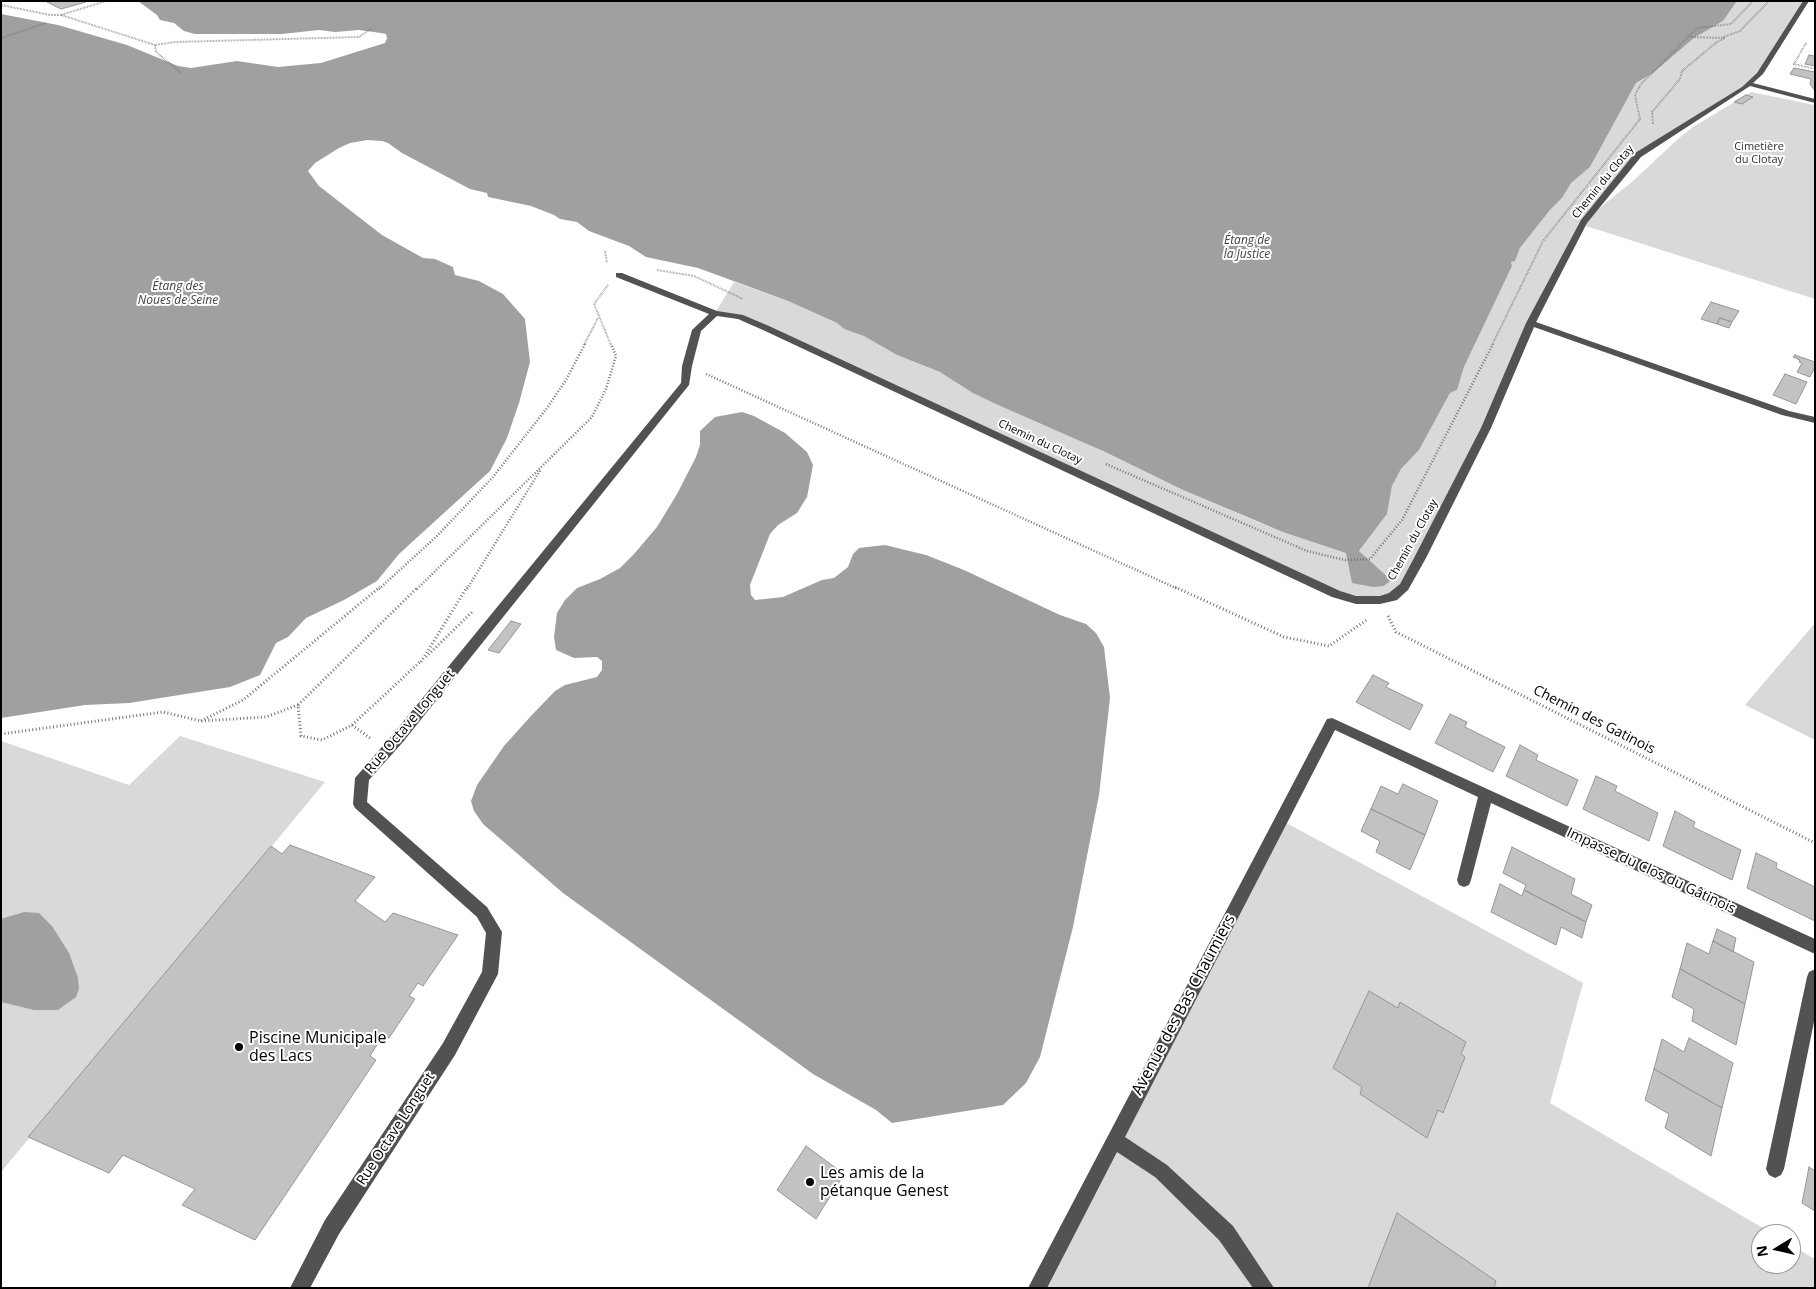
<!DOCTYPE html>
<html>
<head>
<meta charset="utf-8">
<style>
  body { margin:0 }
  #map { position:relative; width:1816px; height:1289px; overflow:hidden; background:#fff; font-family:"Open Sans",sans-serif }
  canvas { display:block }
  .frame { position:absolute; inset:0; border:2px solid #000; pointer-events:none }
  .north { position:absolute; left:1751px; top:1224px; width:50px; height:50px; box-sizing:border-box; background:#fff; border:1px solid #999; border-radius:50%; rotate:261deg; font-size:14px; font-weight:700; line-height:20px; text-align:center; color:#000 }
  .north::after { content:''; display:block; margin:auto; width:18px; height:22px; background:#000; clip-path:polygon(50% 0,100% 100%,50% 72%,0 100%) }
</style>
</head>
<body>
<div id="map">
<canvas width="1816" height="1289"></canvas>
<div class="frame"></div>
<div class="north">N</div>
</div>
<script>
const c = document.querySelector('canvas').getContext('2d');
c.lineJoin = 'round';
function fill(path, color) { c.fillStyle = color; c.fill(path, 'evenodd'); }
const poly = rows => new Path2D(rows.map(r => 'M' + r).join(''));
function strokePath(path, color, width, dash) { c.strokeStyle = color; c.lineWidth = width; c.lineCap = dash ? 'butt' : 'round'; c.setLineDash(dash || []); c.stroke(path); }
function drawText(font, color, halo, rows, align = 'center') {
  c.font = font + ' "Open Sans",sans-serif'; c.lineWidth = 4; c.setLineDash([]); c.textBaseline = 'middle'; c.strokeStyle = halo; c.fillStyle = color; for (const [text, x, y, turn = 0] of rows) {
    c.save(); c.translate(x, y); c.rotate((+turn || 0) * Math.PI / 180); c.textAlign = isNaN(turn) ? turn : align; if (halo) c.strokeText(text, 0, 0); c.fillText(text, 0, 0); c.restore();
  }
}
fill(poly([
  [1737,1,1806,1,1770,59,1744,88,1638,155,1596,211,1634,180,1679,138,1693,127,1751,92,1815,105,1815,299,1583,225,1486,428,1393,597,1356,600,740,317,715,313,734,282,788,301,837,323,844,329,865,336,897,355,940,372,1183,490,1258,522,1347,553,1390,580,1359,551,1387,514,1392,486,1401,469,1419,450,1450,393,1457,390,1464,367,1512,266,1511,262,1515,260,1520,248,1550,210,1562,198,1570,183,1590,167,1636,83,1653,73,1694,38,1723,21],
  [1815,623,1815,740,1745,705],
  [180,736,325,782,1,1172,1,741,129,785],
  [1281,820,1583,983,1550,1103,1773,1234,1761,1234,1761,1264,1791,1264,1791,1245,1815,1259,1815,1288,1037,1288]
]), '#d9d9d9');
fill(poly([
  [138,1,1737,1,1723,21,1694,38,1653,73,1636,83,1590,167,1571,183,1562,198,1550,210,1520,248,1515,261,1511,262,1512,266,1464,367,1457,390,1450,393,1419,450,1401,469,1392,486,1387,514,1359,551,1391,580,1384,586,1373,587,1352,583,1346,553,1283,532,1183,490,1103,451,996,404,973,393,940,372,897,355,864,336,844,329,837,323,788,301,698,268,646,257,629,246,589,231,577,222,560,219,554,215,531,206,488,197,487,193,470,189,402,153,388,143,382,141,367,140,350,143,339,148,315,163,308,171,319,186,382,235,423,258,435,259,453,267,455,275,479,281,503,294,525,319,530,362,519,403,507,438,490,471,399,554,377,581,344,600,306,618,288,637,276,643,260,675,230,687,129,703,85,705,1,718,1,14,58,25,127,45,178,66,191,68,237,61,278,67,321,63,385,43,387,38,386,34,381,33,359,30,335,32,319,30,282,34,195,34,184,31,174,23,160,20,157,15],
  [742,412,754,416,785,433,807,452,813,465,807,497,797,513,778,525,770,534,750,585,751,595,755,600,783,597,822,580,834,578,848,567,853,554,859,548,885,545,926,555,964,570,1060,615,1086,624,1096,633,1104,647,1110,698,1099,795,1073,927,1040,1057,1026,1083,1003,1105,892,1123,876,1110,813,1074,563,893,483,824,474,811,471,801,477,785,504,746,530,717,555,691,565,685,597,677,602,670,602,661,597,657,574,658,556,650,554,637,557,613,565,600,577,588,600,579,620,568,634,554,657,527,677,494,696,457,700,445,700,431,715,417],
  [24,912,39,913,52,926,69,953,78,978,79,989,76,997,58,1010,34,1010,1,1002,1,919]
]), '#a0a0a0');
const building = poly([
  [52,1,84,1,86,2,61,9,47,2,52,1],
  [1809,55,1815,56,1815,66,1805,64,1809,55],
  [1794,68,1815,72,1815,91,1810,84,1811,79,1790,74,1794,68],
  [1746,95,1753,97,1742,104,1734,102,1746,95],
  [1711,302,1739,311,1732,322,1720,318,1717,324,1701,319,1711,302],
  [1720,318,1732,322,1729,328,1717,324,1720,318],
  [1795,355,1815,362,1815,367,1810,377,1797,372,1802,363,1799,362,1800,360,1793,357,1795,355],
  [1785,374,1807,382,1796,404,1773,395,1785,374],
  [511,621,521,624,499,653,488,650,511,621],
  [1373,675,1389,683,1386,687,1423,705,1410,730,1356,702,1373,675],
  [1450,714,1467,722,1465,727,1505,747,1493,772,1435,743,1450,714],
  [1520,745,1538,755,1536,760,1578,780,1567,806,1506,776,1520,745],
  [1596,776,1617,786,1615,791,1658,813,1649,841,1583,809,1596,776],
  [1403,784,1438,801,1425,835,1371,809,1381,786,1398,794,1403,784],
  [1371,809,1425,835,1410,870,1376,852,1380,841,1361,831,1371,809],
  [1675,811,1695,822,1693,827,1741,850,1732,880,1663,846,1675,811],
  [290,845,375,877,355,901,385,922,393,913,458,935,423,986,418,983,409,996,415,999,389,1038,383,1035,370,1056,376,1060,255,1240,182,1205,195,1189,123,1155,109,1173,28,1137,271,846,282,854,290,845],
  [1512,847,1575,879,1571,894,1592,905,1586,922,1524,890,1526,885,1503,873,1512,847],
  [1756,853,1777,863,1776,868,1815,887,1815,921,1747,888,1756,853],
  [1500,884,1522,896,1524,890,1586,922,1582,938,1561,927,1556,945,1491,912,1500,884],
  [1717,929,1736,938,1733,952,1713,941,1717,929],
  [1713,941,1754,962,1745,1004,1680,969,1687,943,1709,954,1713,941],
  [1680,969,1745,1004,1736,1045,1692,1021,1694,1009,1672,997,1680,969],
  [1369,991,1398,1008,1400,1002,1466,1042,1461,1054,1465,1057,1443,1113,1438,1110,1427,1138,1360,1094,1362,1087,1333,1068,1369,991],
  [1689,1038,1733,1063,1722,1108,1654,1069,1662,1039,1684,1052,1689,1038],
  [1654,1069,1722,1108,1711,1156,1665,1128,1669,1114,1645,1100,1654,1069],
  [806,1146,844,1174,816,1219,777,1190,806,1146],
  [1809,1167,1815,1171,1815,1211,1802,1203,1809,1167],
  [1397,1213,1496,1281,1494,1288,1368,1288,1397,1213]
]);
fill(building, '#c2c2c2');
strokePath(building, '#969696', 1);
strokePath(poly([
  [1,5,50,15,61,15,106,1],
  [61,15,155,45,156,52,181,73],
  [1723,37,1740,31,1769,1],
  [1,38,46,23],
  [1806,43,1794,64,1815,69],
  [155,45,175,42,359,37,372,28],
  [1653,124,1652,112,1680,79,1682,71,1717,42,1725,38,1690,37],
  [605,251,607,263],
  [657,270,694,276,743,299],
  [608,285,594,304,611,345],
  [584,345,598,318],
  [1492,345,1543,241,1640,119,1635,95,1641,84,1697,28,1731,24,1753,1]
]), '#747474', 2, [0.5, 1]);
strokePath(poly([
  [706,374,1178,589],
  [1106,464,1307,551,1345,560,1370,559,1402,520,1493,344],
  [379,589,437,536,493,477,547,408,566,380,585,344],
  [417,589,592,417,606,389,616,356,611,344],
  [467,589,541,469]
]), '#747474', 2.5, [1, 2]);
strokePath(poly([
  [1175,587,1284,637,1329,646,1368,619],
  [1388,616,1396,632,1815,843],
  [426,657,473,611],
  [421,662,467,587],
  [201,721,243,700,380,587],
  [352,725,421,661],
  [1,734,163,712,201,721,266,717,298,705],
  [370,738,352,725,322,740,301,736,298,705,418,587]
]), '#747474', 3, [1, 2.5]);
fill(poly([
  [1803,1,1809,1,1763,74,1753,83,1815,99,1815,103,1750,86,1641,157,1587,223,1536,322,1789,411,1815,417,1815,423,1782,415,1534,327,1491,428,1426,558,1408,590,1397,600,1393,601,1380,604,1356,604,1332,597,763,330,738,319,717,316,701,331,692,366,689,385,403,742,369,780,367,802,487,907,502,932,498,974,455,1055,339,1234,310,1288,290,1288,325,1220,443,1043,482,972,486,933,477,917,355,808,353,804,355,778,393,734,681,383,682,366,692,330,709,314,616,277,616,273,622,273,717,311,743,315,769,326,1340,591,1356,596,1380,596,1389,593,1400,584,1414,558,1481,428,1526,323,1581,220,1635,153,1742,87,1757,73,1803,1],
  [1332,718,1815,939,1815,954,1491,803,1471,880,1469,885,1464,887,1459,885,1457,880,1478,797,1335,730,1125,1137,1167,1165,1233,1226,1274,1288,1253,1288,1219,1240,1155,1177,1117,1152,1047,1288,1028,1288,1327,719,1332,718],
  [1815,969,1815,1017,1784,1169,1781,1175,1775,1178,1769,1175,1766,1169,1807,977,1809,972,1815,969]
]), '#525252');
for (const [x, y, r, color] of [
  [239,1047,5,"#000"],
  [810,1182,5,"#000"]
]) { const dot = new Path2D(); dot.arc(x, y, r, 0, 2 * Math.PI); c.fillStyle = color; c.fill(dot); strokePath(dot, '#fff', 2); }
drawText('11px', '#303030', '#fff', [
  ["Cimetière",1759,147],
  ["du Clotay",1759,160]
]);
drawText('11px', '#000', '#fff', [
  ["Chemin du Clotay",1603,182,-51],
  ["Chemin du Clotay",1040,442,25],
  ["Chemin du Clotay",1413,540,-61]
]);
drawText('italic 12px', '#414141', '#fff', [
  ["Étang de",1247,241],
  ["la Justice",1247,255],
  ["Étang des",178,287],
  ["Noues de Seine",178,301]
]);
drawText('14px', '#000', '#fff', [
  ["Chemin des Gatinois",1594,720,27],
  ["Rue Octave Longuet",410,722,-50],
  ["Impasse du Clos du Gâtinois",1651,871,25],
  ["Rue Octave Longuet",396,1129,-57]
]);
drawText('16px', '#000', '#fff', [
  ["Avenue des Bas Chaumiers",1184,1005,-62]
]);
drawText('16px', '#000', '#fff', [
  ["Piscine Municipale",249,1038],
  ["des Lacs",249,1056],
  ["Les amis de la",820,1173],
  ["pétanque Genest",820,1191]
], 'left');
</script>
</body>
</html>
